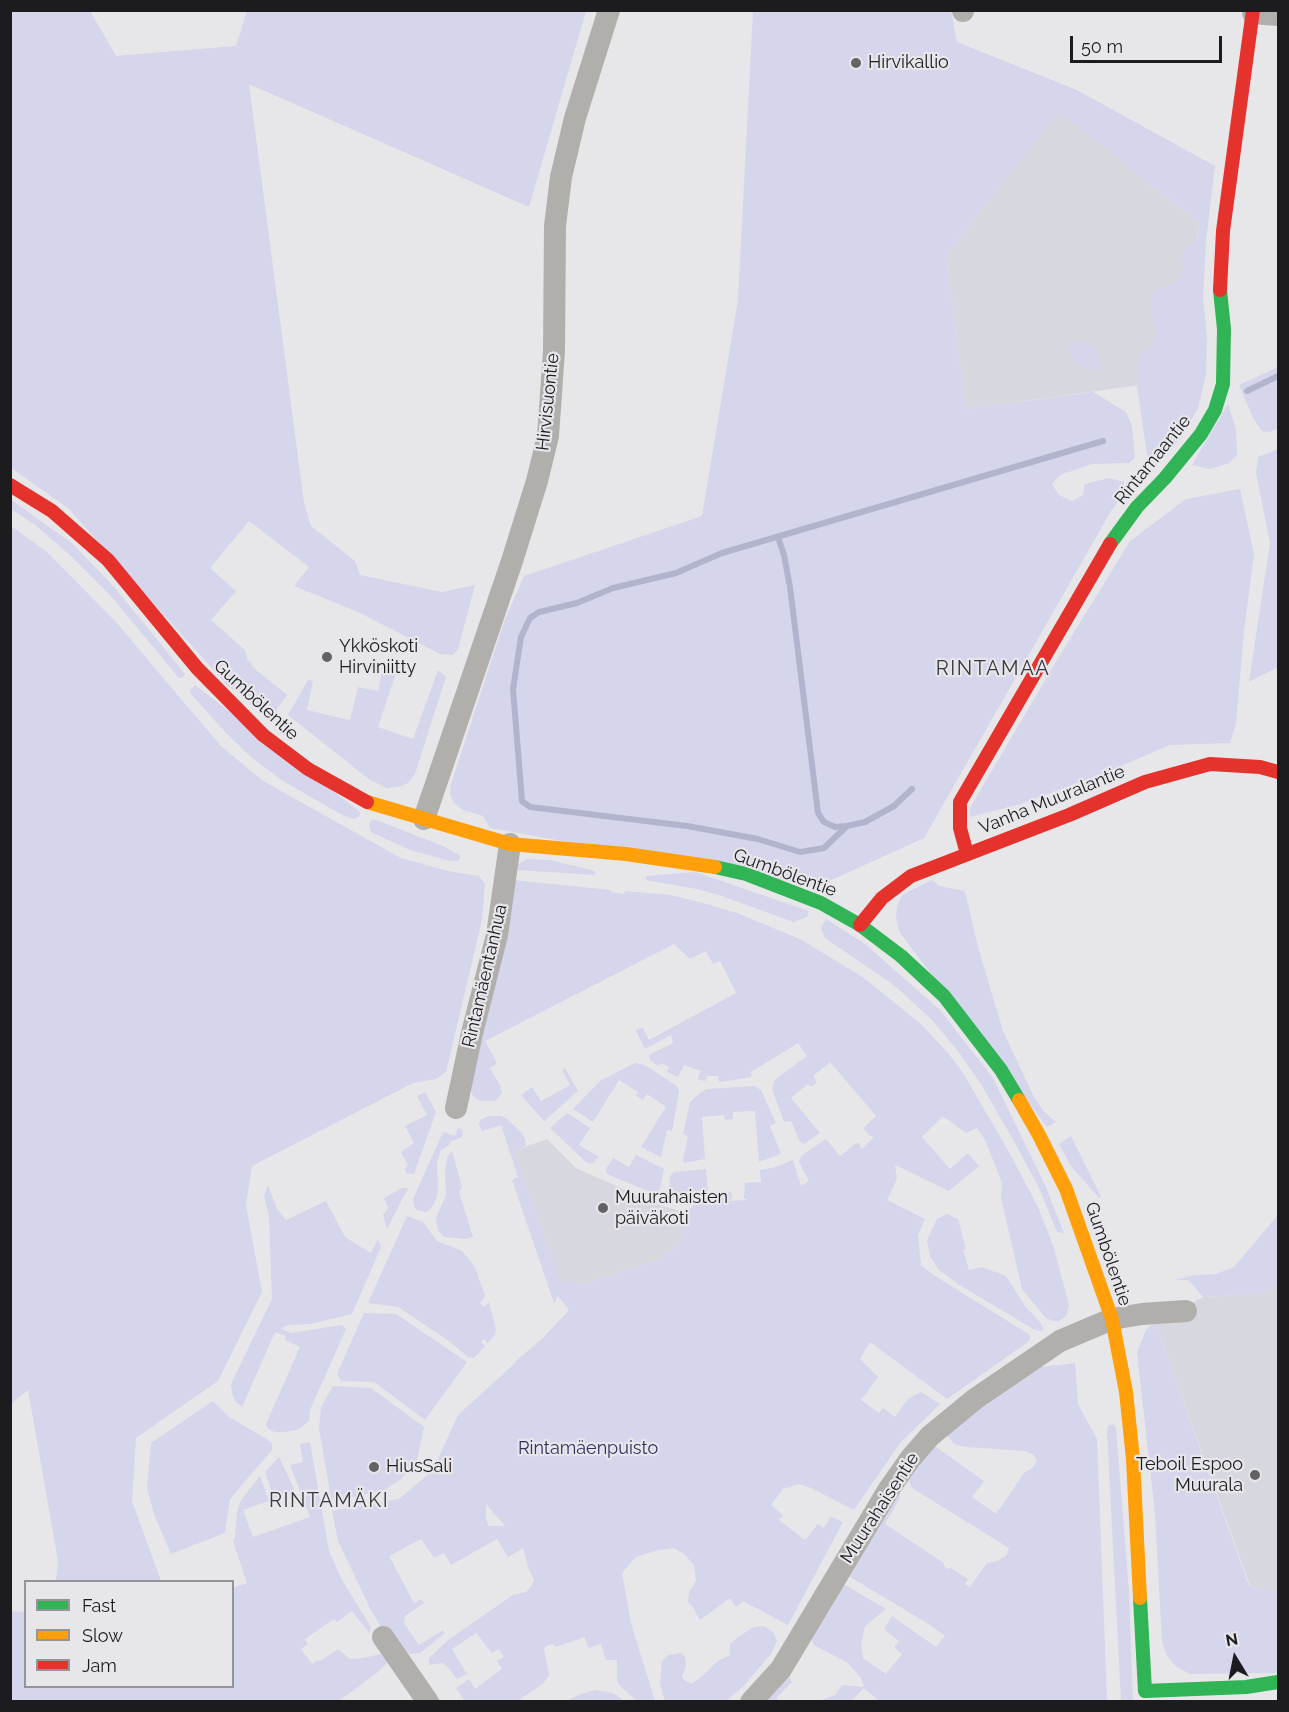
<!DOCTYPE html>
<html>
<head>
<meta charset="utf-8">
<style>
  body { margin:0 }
  #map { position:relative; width:1289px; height:1712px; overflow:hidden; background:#e7e7ea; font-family:Raleway,sans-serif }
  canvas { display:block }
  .frame { position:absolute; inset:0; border:12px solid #1c1c1e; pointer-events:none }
  .legend { position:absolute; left:24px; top:1580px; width:210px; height:108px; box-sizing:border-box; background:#e6e6eb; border:2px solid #959599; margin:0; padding:8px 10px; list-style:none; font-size:18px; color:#1c1c1e }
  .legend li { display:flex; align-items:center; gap:12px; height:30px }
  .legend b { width:30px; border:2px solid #959599 }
  .north { position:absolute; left:1205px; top:1628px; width:60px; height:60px; -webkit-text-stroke:4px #e6e6eb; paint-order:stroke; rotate:350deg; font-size:16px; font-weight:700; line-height:24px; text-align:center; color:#1c1c1e }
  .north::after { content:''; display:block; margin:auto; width:21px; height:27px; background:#1c1c1e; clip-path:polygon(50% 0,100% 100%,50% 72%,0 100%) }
  .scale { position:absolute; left:1070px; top:36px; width:152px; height:27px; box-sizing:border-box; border:3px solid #1c1c1e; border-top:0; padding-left:8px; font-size:18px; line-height:21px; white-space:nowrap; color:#1c1c1e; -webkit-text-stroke:4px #e6e6eb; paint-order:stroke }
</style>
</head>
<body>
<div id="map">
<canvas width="1289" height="1712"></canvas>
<div class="frame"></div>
<ul class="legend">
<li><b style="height:8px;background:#30b455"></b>Fast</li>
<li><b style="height:8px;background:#ff9f0a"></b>Slow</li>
<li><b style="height:8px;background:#e5322d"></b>Jam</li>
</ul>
<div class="north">N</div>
<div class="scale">50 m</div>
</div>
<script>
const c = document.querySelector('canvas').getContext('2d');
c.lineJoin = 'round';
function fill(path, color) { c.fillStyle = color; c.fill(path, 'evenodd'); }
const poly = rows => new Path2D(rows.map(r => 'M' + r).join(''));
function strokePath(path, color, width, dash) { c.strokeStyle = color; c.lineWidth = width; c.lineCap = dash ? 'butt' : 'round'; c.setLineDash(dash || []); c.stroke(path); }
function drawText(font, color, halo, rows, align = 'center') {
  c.font = font + ' Raleway,sans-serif'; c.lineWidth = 4.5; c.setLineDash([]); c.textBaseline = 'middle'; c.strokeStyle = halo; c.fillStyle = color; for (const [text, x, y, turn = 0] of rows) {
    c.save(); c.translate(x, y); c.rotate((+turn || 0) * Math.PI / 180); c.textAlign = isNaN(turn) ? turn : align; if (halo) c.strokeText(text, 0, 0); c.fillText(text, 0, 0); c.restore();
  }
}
fill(poly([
  [1059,111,1199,223,1189,298,1148,384,966,409,946,256],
  [547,1139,576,1168,659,1205,685,1212,680,1242,659,1260,586,1284,560,1281,514,1151],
  [1278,1285,1278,1590,1264,1590,1250,1586,1155,1322,1203,1297,1258,1294]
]), '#d7d7df');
fill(poly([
  [11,11,90,11,116,56,236,46,247,11,586,11,529,207,249,84,304,503,311,526,355,561,360,575,442,592,475,585,458,649,453,655,440,654,358,612,294,586,309,567,249,521,210,568,236,591,211,620,245,650,247,659,254,668,287,695,272,716,228,686,68,508,11,468],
  [753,11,951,11,957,42,1077,90,1215,166,1206,241,1203,298,1207,338,1206,375,1198,408,1180,439,1156,466,1150,466,1148,461,1137,386,1139,357,1155,342,1156,331,1151,307,1153,294,1160,288,1169,286,1179,278,1183,271,1182,254,1198,237,1199,223,1059,112,946,256,966,409,1093,392,1126,412,1132,426,1135,458,1129,463,1092,464,1060,475,1052,484,1059,495,1072,501,1083,495,1085,484,1109,478,1124,482,1123,495,1111,511,924,838,836,878,812,886,490,828,483,816,463,810,454,803,450,794,451,784,504,622,524,576,702,516,738,300],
  [1072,341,1082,341,1094,348,1102,362,1099,369,1085,370,1076,362,1070,353,1069,345],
  [1278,367,1278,428,1270,432,1262,431,1253,418,1239,385],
  [1228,404,1236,430,1237,455,1229,463,1210,469,1192,465],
  [1278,449,1278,667,1249,682,1270,543,1256,473,1258,457],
  [1240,489,1254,554,1244,631,1236,724,1230,743,1170,745,1114,769,1021,804,970,817,970,808,1054,665,1130,541,1186,499],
  [10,499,73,544,115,588,185,674,182,678,179,678,110,595,72,557,34,524,11,509],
  [11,526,47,552,115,621,220,745,263,781,401,858,448,871,479,876,485,884,482,920,446,1072,436,1079,413,1083,252,1166,246,1205,262,1292,218,1381,136,1438,132,1501,161,1581,56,1581,58,1561,28,1390,11,1404],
  [383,667,397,670,378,727,413,739,438,670,446,677,415,774,408,783,398,787,387,788,370,780,288,715,308,680,313,681,307,710,350,720,358,687,378,691],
  [195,685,360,812,359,817,354,819,344,816,283,781,252,758,226,733,191,694,190,690],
  [374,819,443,846,459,855,460,858,458,861,450,861,410,850,371,832,369,825,371,820],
  [527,859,550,860,595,871,595,875,518,870,517,865],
  [695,872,809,911,807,917,793,922,722,896,697,889,646,880,646,876],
  [513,880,611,890,611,892,624,894,625,891,670,895,703,903,737,913,802,940,864,978,922,1025,948,1053,963,1073,1009,1152,1038,1207,1053,1245,1069,1305,1066,1316,1059,1321,1052,1321,1045,1317,1022,1289,1001,1198,1002,1183,986,1142,977,1128,966,1133,947,1119,942,1117,922,1137,950,1169,968,1153,979,1166,949,1191,895,1165,897,1179,887,1200,925,1219,918,1235,921,1265,932,1274,1030,1335,1030,1338,1028,1342,947,1399,870,1342,860,1359,878,1377,861,1400,879,1413,883,1408,895,1417,908,1399,921,1392,940,1404,900,1443,854,1510,811,1488,799,1484,783,1489,771,1505,783,1515,779,1520,805,1540,818,1524,824,1528,831,1517,843,1522,788,1625,743,1601,736,1607,730,1598,700,1620,693,1607,688,1602,689,1592,696,1581,694,1565,685,1555,674,1548,658,1550,636,1557,622,1573,631,1623,655,1701,637,1701,620,1686,617,1680,617,1660,606,1660,601,1644,588,1648,585,1637,556,1647,553,1644,546,1646,544,1649,549,1675,544,1683,517,1701,465,1701,456,1688,469,1679,475,1689,502,1669,497,1661,504,1657,499,1649,492,1653,476,1633,452,1649,467,1674,457,1679,448,1667,442,1663,429,1665,429,1658,448,1640,513,1595,526,1592,530,1588,534,1580,528,1567,523,1548,508,1557,497,1539,451,1565,444,1553,434,1558,421,1539,389,1556,414,1603,421,1599,424,1603,405,1616,404,1623,419,1645,443,1630,445,1633,420,1653,410,1654,400,1650,386,1636,370,1608,338,1541,332,1511,399,1499,433,1470,458,1415,513,1365,518,1359,543,1338,569,1310,558,1296,554,1303,512,1180,518,1177,501,1125,482,1131,479,1124,481,1119,490,1116,501,1116,507,1119,521,1132,525,1139,526,1146,514,1151,560,1280,586,1284,659,1260,680,1242,685,1212,698,1202,668,1197,670,1176,674,1172,706,1169,708,1193,731,1192,732,1198,729,1201,747,1200,744,1198,745,1183,761,1182,760,1170,772,1168,793,1160,801,1186,809,1181,799,1162,801,1156,826,1139,840,1156,858,1142,862,1149,874,1137,869,1135,863,1128,876,1116,830,1062,813,1076,817,1082,811,1087,808,1084,791,1098,820,1133,804,1144,800,1142,791,1121,784,1122,772,1089,774,1081,777,1078,807,1056,798,1043,751,1072,752,1077,719,1082,718,1076,707,1076,706,1081,699,1080,698,1078,701,1071,684,1065,678,1077,667,1072,669,1067,661,1063,658,1066,650,1060,649,1055,673,1043,671,1035,645,1049,636,1031,637,1029,643,1028,649,1040,736,993,720,961,713,964,706,951,690,959,674,944,485,1041,497,1063,490,1068,500,1085,502,1093,495,1101,480,1101,473,1096,470,1088],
  [486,1504,505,1526,489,1526,486,1520],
  [932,880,939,886,965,891,978,947,1003,1031,1033,1095,1044,1112,1056,1122,1047,1127,900,933,896,919,897,906,902,895],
  [826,919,865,944,940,1010,993,1078,1045,1185,1064,1233,1057,1232,1039,1188,1016,1145,981,1084,958,1051,932,1020,895,986,825,938,821,928],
  [635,1063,645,1065,677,1086,679,1092,672,1131,667,1130,661,1157,641,1147,666,1107,647,1094,643,1100,636,1096,638,1092,619,1080,593,1122,573,1109,600,1081],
  [565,1068,578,1091,544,1121,521,1095,532,1087,541,1101,570,1085,562,1070],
  [754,1086,761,1090,776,1123,770,1126,781,1154,759,1162,755,1111,733,1112,733,1119,725,1120,724,1115,702,1117,705,1159,684,1163,683,1160,688,1136,683,1134,690,1102,701,1092,708,1089],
  [425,1092,436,1112,414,1174,406,1173,405,1169,408,1165,401,1152,414,1143,405,1126,427,1115,417,1096],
  [567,1113,590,1128,579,1145,599,1157,591,1164,586,1162,550,1128],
  [458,1128,463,1130,462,1137,450,1142,450,1145,441,1150,437,1163,438,1192,434,1204,430,1210,426,1212,417,1210,414,1206,413,1199,443,1132,455,1136],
  [1071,1136,1101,1197,1099,1198,1071,1166,1059,1144],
  [452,1151,462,1187,459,1192,473,1237,466,1239,444,1237,438,1230,437,1225,436,1218,446,1195,445,1171,447,1158],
  [636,1155,664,1169,660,1189,656,1192,650,1192,609,1175,606,1172,606,1169,613,1158,629,1167],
  [268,1185,277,1209,286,1220,326,1201,345,1237,371,1253,378,1239,381,1247,352,1314,310,1324,290,1325,281,1328,290,1333,342,1325,346,1329,310,1410,309,1421,299,1429,286,1432,275,1432,268,1429,266,1424,300,1347,285,1340,286,1336,275,1332,242,1407,235,1401,232,1393,231,1384,272,1299,269,1216,264,1196],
  [402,1188,408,1188,387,1229,383,1215,388,1208,384,1198],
  [947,1214,958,1219,966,1249,963,1250,969,1270,982,1267,1006,1276,1025,1306,1040,1322,1044,1329,1041,1331,1035,1330,961,1286,939,1270,930,1256,927,1240,937,1219],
  [1278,1215,1278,1285,1258,1294,1203,1297,1189,1280,1175,1280,1194,1275,1216,1274,1234,1267],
  [407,1216,423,1222,437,1241,462,1251,475,1267,485,1296,480,1304,484,1307,489,1302,496,1329,494,1336,488,1343,484,1339,481,1342,485,1346,474,1358,468,1357,449,1341,398,1307,368,1303],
  [364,1313,396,1314,467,1362,425,1420,374,1382,341,1381,337,1374],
  [1155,1322,1249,1586,1264,1590,1278,1590,1278,1673,1190,1674,1175,1666,1166,1654,1162,1642,1155,1514,1137,1352,1146,1330],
  [1075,1363,1078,1404,1097,1439,1107,1701,879,1701,864,1688,851,1701,819,1701,835,1695,842,1685,864,1687,861,1678,848,1663,814,1645,812,1640,813,1634,837,1587,845,1585,886,1609,865,1626,861,1645,863,1658,886,1674,902,1654,894,1647,899,1641,884,1629,892,1616,936,1647,945,1636,927,1623,847,1575,897,1490,900,1493,900,1498,885,1524,944,1563,944,1566,948,1569,951,1568,968,1579,965,1584,970,1587,987,1563,997,1561,1006,1556,1009,1548,912,1488,908,1479,931,1448,936,1447,984,1481,972,1497,996,1514,1024,1473,1032,1468,1037,1461,1034,1455,1025,1451,966,1447,954,1444,947,1435,1031,1368],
  [333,1386,371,1388,424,1427,417,1460,400,1480,383,1491,336,1500,331,1498,319,1428,321,1407],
  [213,1401,229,1417,265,1438,272,1443,272,1450,230,1499,225,1533,171,1554,154,1514,147,1488,151,1443],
  [1113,1424,1116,1428,1129,1592,1133,1701,1121,1701,1107,1431,1108,1426],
  [310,1442,329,1551,342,1580,371,1627,369,1633,352,1611,337,1622,334,1619,305,1639,308,1644,301,1649,312,1664,318,1660,319,1662,338,1649,350,1659,364,1658,380,1654,385,1657,387,1663,378,1672,339,1701,11,1701,10,1611,25,1612,26,1686,232,1686,233,1588,247,1583,233,1541,235,1538,237,1512,241,1500,260,1476,269,1501,243,1510,253,1537,310,1517,290,1465,303,1462,300,1444],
  [279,1457,295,1491,274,1499,265,1472],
  [764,1626,773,1632,777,1641,771,1654,742,1688,726,1701,665,1701,660,1684,662,1661,668,1655,680,1653,685,1657,686,1665,682,1677,684,1680,691,1684,701,1677,718,1661,730,1655,730,1644,738,1637,754,1627],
  [785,1677,789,1677,792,1682,777,1697,777,1701,756,1702],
  [596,1690,613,1693,625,1701,567,1701,578,1695]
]), '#d5d5eb');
strokePath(poly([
  [1247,391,1278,376],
  [778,537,784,555,790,587,818,813,824,822,835,827,847,826,865,822,894,806,912,789],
  [847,826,824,848,800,852,758,839,687,826,530,807,522,801,513,689,521,637,530,618,539,612,577,603,613,588,676,573,722,553,1103,441]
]), '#b2b3cd', 6);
strokePath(poly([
  [963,11,963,10],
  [1253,13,1278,15],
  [424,819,512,561,537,481,548,436,554,351,555,226,561,177,575,118,609,10],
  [456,1108,472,1033,497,935,510,844],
  [383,1637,428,1702],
  [751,1702,781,1669,889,1489,910,1459,930,1436,975,1399,1060,1341,1112,1319,1142,1314,1186,1311]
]), '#b1afab', 22);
strokePath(poly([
  [1110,544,1137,507,1165,478,1201,434,1215,410,1223,384,1224,329,1220,290],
  [715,867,746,874,821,903,860,925,901,956,944,996,1001,1070,1019,1100],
  [1140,1598,1145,1691],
  [1145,1691,1246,1687,1278,1682]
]), '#30b455', 14);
strokePath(poly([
  [367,802,510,844,626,854,715,867],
  [1019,1100,1039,1135,1066,1189,1112,1319,1126,1392,1133,1459,1140,1598]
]), '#ff9f0a', 14);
strokePath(poly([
  [1220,290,1223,231,1253,10],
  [10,485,52,511,108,560,197,668,263,735,308,769,367,802],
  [967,854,960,828,960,802,1110,544],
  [860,925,882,898,911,876,1069,815,1145,782,1210,764,1260,767,1278,772]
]), '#e5322d', 14);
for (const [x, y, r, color] of [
  [856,63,6,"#636365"],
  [327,657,6,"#636365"],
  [603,1208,6,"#636365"],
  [374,1467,6,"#636365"],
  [1255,1475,6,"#636365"]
]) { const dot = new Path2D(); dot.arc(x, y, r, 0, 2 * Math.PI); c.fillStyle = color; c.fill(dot); strokePath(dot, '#e6e6eb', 2); }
drawText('18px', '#1c1c1e', '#e6e6eb', [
  ["Hirvikallio",868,63],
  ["Ykköskoti",339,647],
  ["Hirviniitty",339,668],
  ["Muurahaisten",615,1198],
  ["päiväkoti",615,1219],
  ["Teboil Espoo",1243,1465,"right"],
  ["Muurala",1243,1486,"right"],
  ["HiusSali",386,1467]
], 'left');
drawText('18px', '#1c1c1e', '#e6e6eb', [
  ["Hirvisuontie",548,402,-84],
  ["Rintamaantie",1153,460,-51],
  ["Gumbölentie",256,700,43],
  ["Vanha Muuralantie",1052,800,-22],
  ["Gumbölentie",785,873,20],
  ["Rintamäentanhua",485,976,-77],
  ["Gumbölentie",1108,1254,71],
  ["Muurahaisentie",880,1508,-57]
]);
drawText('18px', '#32305f', '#e6e6eb', [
  ["Rintamäenpuisto",588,1449]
]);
c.letterSpacing = '1.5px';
drawText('20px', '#39393d', '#e6e6eb', [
  ["RINTAMAA",993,669],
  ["RINTAMÄKI",329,1501]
]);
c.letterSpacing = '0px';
</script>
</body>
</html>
